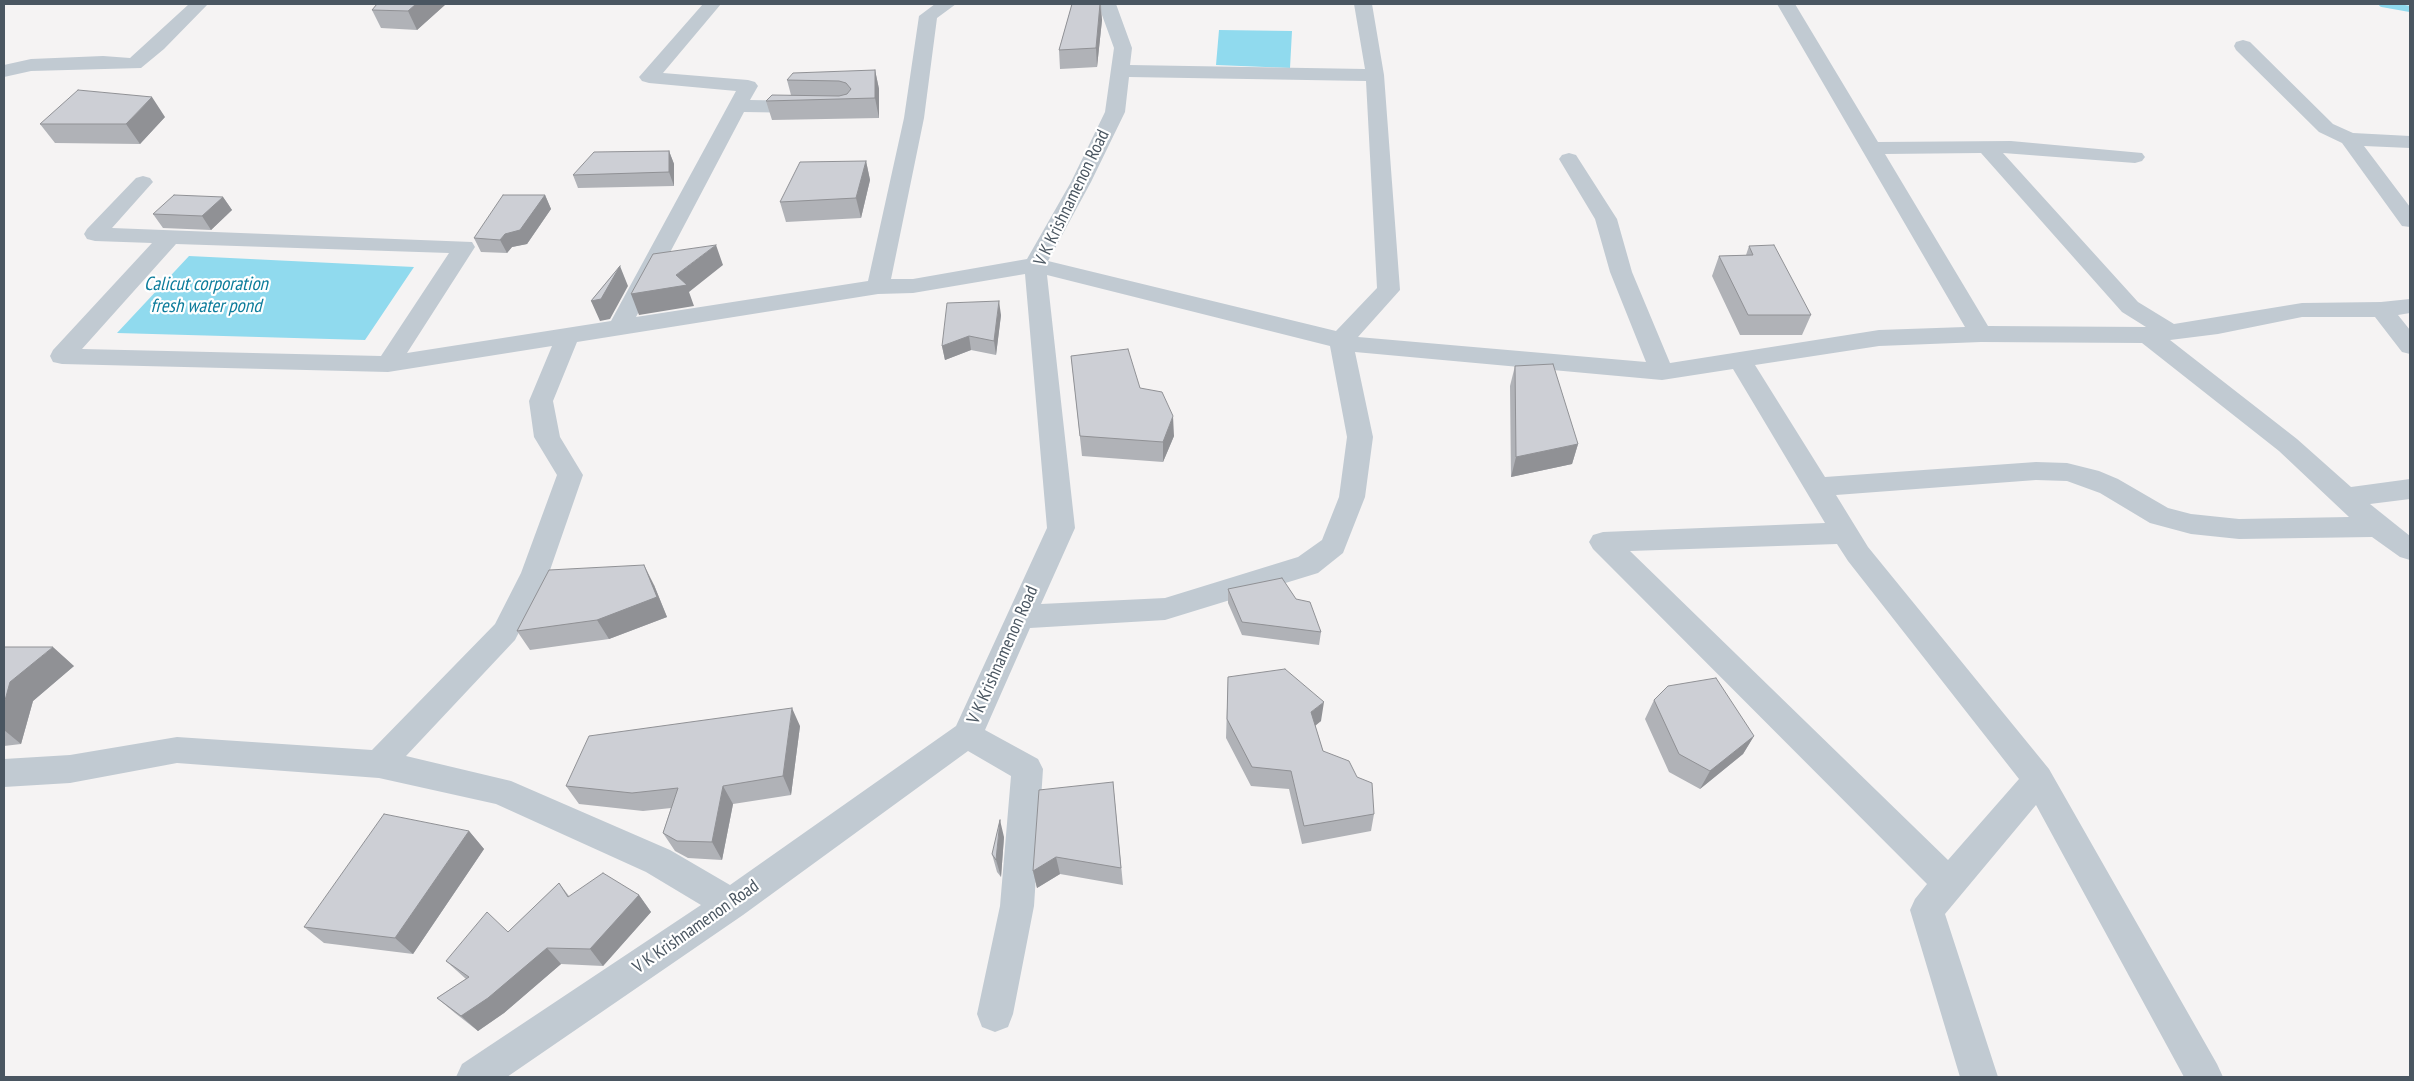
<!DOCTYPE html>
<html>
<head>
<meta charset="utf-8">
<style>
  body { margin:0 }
  #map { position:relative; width:2414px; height:1081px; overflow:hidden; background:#f5f3f3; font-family:"PT Sans Narrow",sans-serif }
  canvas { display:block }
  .frame { position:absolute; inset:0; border:5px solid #4a5661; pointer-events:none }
</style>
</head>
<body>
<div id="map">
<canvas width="2414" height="1081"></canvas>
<div class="frame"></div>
</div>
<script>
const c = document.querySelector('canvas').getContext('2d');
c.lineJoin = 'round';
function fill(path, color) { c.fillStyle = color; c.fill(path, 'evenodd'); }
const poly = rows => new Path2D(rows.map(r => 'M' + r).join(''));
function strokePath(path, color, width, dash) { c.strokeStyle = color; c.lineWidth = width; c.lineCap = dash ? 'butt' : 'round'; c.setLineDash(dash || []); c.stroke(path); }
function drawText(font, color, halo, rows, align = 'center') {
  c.font = font + ' "PT Sans Narrow",sans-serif'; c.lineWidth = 4.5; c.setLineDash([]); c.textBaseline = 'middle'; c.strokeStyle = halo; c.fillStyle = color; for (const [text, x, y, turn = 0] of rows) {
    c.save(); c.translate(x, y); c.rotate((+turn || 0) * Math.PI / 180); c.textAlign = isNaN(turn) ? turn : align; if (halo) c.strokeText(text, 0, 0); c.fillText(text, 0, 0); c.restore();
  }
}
fill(poly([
  [1219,30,1292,31,1290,68,1216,65],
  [189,256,414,267,365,340,117,333]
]), '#90daee');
strokePath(poly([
  [2382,4,2410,9]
]), '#90daee', 6);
fill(poly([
  [189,4,208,4,164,49,141,68,31,71,4,77,4,65,31,59,103,56,130,58,189,4],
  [703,4,721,4,663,73,748,80,755,82,758,86,750,100,806,101,813,103,816,107,813,111,806,113,744,112,636,317,868,281,904,118,919,16,935,4,956,4,937,18,924,118,891,279,913,279,1027,259,1071,182,1105,112,1114,48,1098,4,1116,4,1132,48,1130,65,1365,69,1354,4,1372,4,1384,75,1400,290,1358,337,1646,362,1610,272,1595,219,1559,159,1562,155,1569,153,1576,155,1617,219,1632,272,1670,363,1879,330,1965,327,1777,4,1795,4,1878,142,2011,141,2142,153,2145,157,2142,161,2135,163,2003,153,2138,302,2174,324,2302,303,2381,302,2410,299,2410,313,2398,315,2410,330,2410,354,2402,352,2375,317,2302,317,2218,334,2170,340,2297,439,2351,487,2410,479,2410,499,2370,504,2410,536,2410,560,2400,557,2372,537,2239,539,2191,534,2150,523,2100,493,2067,481,2036,480,1836,495,1868,547,2049,769,2217,1064,2223,1077,2184,1077,2036,805,1945,914,1998,1077,1960,1077,1910,910,1915,899,1927,884,1593,549,1589,542,1593,535,1603,532,1825,523,1733,369,1662,380,1355,352,1373,437,1365,497,1343,553,1318,573,1165,620,1030,628,985,730,1038,759,1043,769,1034,906,1013,1014,1008,1027,995,1032,982,1027,977,1014,1000,906,1011,776,968,751,743,915,507,1077,456,1077,462,1064,701,905,646,872,496,804,379,778,177,763,70,783,4,787,4,759,70,755,177,737,372,750,495,624,521,573,557,475,534,437,529,401,552,346,388,372,62,364,53,362,50,356,53,350,152,243,95,241,87,239,84,234,87,229,136,178,143,176,150,178,153,182,112,228,472,242,475,247,407,353,611,321,736,91,649,83,642,81,639,77,703,4],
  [1129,77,1366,81,1377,288,1336,331,1048,261,1091,182,1125,112,1129,77],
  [1981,153,2122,312,2146,327,1988,326,1885,154,1981,153],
  [176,244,449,253,381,356,82,349,176,244],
  [1025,274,1047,528,956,726,730,885,670,850,511,781,406,756,515,640,549,573,583,475,560,437,553,401,577,342,878,294,913,293,1025,274],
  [1047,275,1330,346,1347,437,1339,497,1322,540,1298,557,1165,598,1041,604,1075,528,1047,275],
  [1981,342,2142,343,2279,451,2349,517,2239,519,2191,514,2168,508,2118,479,2099,471,2067,463,2036,462,1825,477,1755,365,1879,346,1981,342],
  [1837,544,1848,561,2019,779,1948,860,1630,551,1837,544],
  [2243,40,2250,42,2333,124,2353,133,2410,136,2410,148,2364,146,2410,207,2410,227,2402,226,2342,143,2319,132,2236,50,2234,46,2236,42,2243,40]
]), '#c1cad2');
fill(poly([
  [377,4,446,4,417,30,381,28,372,10],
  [1072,4,1101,4,1102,20,1097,67,1060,69,1059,50],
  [875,70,879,89,879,118,772,120,766,101,791,95,787,80],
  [165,117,140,144,55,143,40,124],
  [669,151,674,164,674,186,578,188,573,175],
  [866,161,870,180,861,218,786,222,780,202],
  [545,195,551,209,527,244,512,247,507,253,481,252,474,238],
  [223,197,232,210,211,230,163,228,153,214],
  [1749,246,1811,315,1802,335,1740,335,1712,276,1719,256,1746,255],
  [1001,315,996,355,971,350,945,360,942,346],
  [1071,356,1140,388,1174,436,1163,462,1082,456],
  [1515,366,1578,444,1572,464,1511,477,1510,386],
  [654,585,667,617,609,639,530,650,517,631],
  [1228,589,1296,599,1321,632,1319,645,1242,635,1228,603],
  [4,647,74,666,33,701,21,744,4,746],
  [1228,677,1321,721,1315,725,1323,751,1374,814,1371,831,1302,844,1289,789,1251,786,1226,738],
  [1654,700,1754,736,1743,754,1700,789,1669,772,1645,719],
  [800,726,791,795,733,804,722,860,688,858,675,851,663,833,671,808,643,811,579,804,566,786],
  [1113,782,1123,885,1060,874,1037,888,1033,871],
  [469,831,484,849,413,954,324,943,304,927],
  [1004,837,1001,877,997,872,992,854],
  [559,883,569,896,639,895,651,912,603,966,561,964,504,1013,478,1031,455,1013,437,998,466,979,446,961,508,932]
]), '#b0b2b7');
fill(poly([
  [416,4,446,4,417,30,408,11],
  [1100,4,1102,20,1097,67,1096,48],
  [875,70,879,89,879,118,875,98],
  [152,97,165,117,140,144,126,124],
  [669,151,674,164,674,186,669,172],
  [866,161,870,180,861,218,856,198],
  [545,195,551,209,527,244,512,247,507,253,500,240,505,234],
  [223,197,232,210,211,230,202,216],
  [716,245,723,265,689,292,694,306,639,315,631,294,676,275],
  [620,266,628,286,610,319,600,321,591,301],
  [999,301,1001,315,996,355,994,341],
  [969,336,971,350,945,360,942,346],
  [1173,416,1174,436,1163,462,1163,442],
  [1578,444,1572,464,1511,477,1516,457],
  [644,565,654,585,667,617,609,639,597,620],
  [53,647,74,666,33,701,21,744,4,730,4,704,10,682],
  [1324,702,1321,721,1309,731,1311,712],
  [792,708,800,726,791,795,783,776],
  [1754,736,1743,754,1700,789,1710,771],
  [723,786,733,804,722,860,712,842],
  [1000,820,1004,837,1001,877,996,860],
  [469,831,484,849,413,954,395,938],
  [1056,857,1060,874,1037,888,1033,871],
  [639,895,651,912,603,966,590,949],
  [547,948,561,964,504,1013,478,1031,461,1016]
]), '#909195');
const building = poly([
  [377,4,416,4,408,11,372,10,377,4],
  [1072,4,1100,4,1096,48,1059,50,1072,4],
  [875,70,875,98,766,101,772,95,839,96,847,94,851,89,846,83,839,81,787,80,793,73,875,70],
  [78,90,152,97,126,124,40,124,78,90],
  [669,151,669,172,573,175,594,152,669,151],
  [866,161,856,198,780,202,800,162,866,161],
  [174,195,223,197,202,216,153,214,174,195],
  [503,195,545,195,520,230,505,234,500,240,474,238,503,195],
  [716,245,676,275,687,285,631,294,653,254,716,245],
  [1774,245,1811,315,1748,315,1719,256,1753,255,1749,246,1774,245],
  [620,266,601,299,591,301,620,266],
  [999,301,994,341,969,336,942,346,947,303,999,301],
  [1128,349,1140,388,1162,392,1173,416,1163,442,1080,436,1071,356,1128,349],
  [1553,364,1578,444,1516,457,1515,366,1553,364],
  [644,565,657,597,597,620,517,631,549,570,644,565],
  [1282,578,1296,599,1310,602,1321,632,1242,622,1228,589,1282,578],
  [4,647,53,647,10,682,4,704,4,647],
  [1285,669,1324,702,1311,712,1323,751,1349,761,1357,777,1372,783,1374,814,1304,826,1291,771,1252,767,1227,719,1228,677,1285,669],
  [1716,678,1754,736,1710,771,1679,754,1654,700,1668,686,1716,678],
  [792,708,783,776,723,786,712,842,677,841,663,833,678,788,632,793,566,786,589,736,792,708],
  [1113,782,1121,868,1056,857,1033,871,1039,790,1113,782],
  [384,814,469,831,395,938,304,927,384,814],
  [1000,820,996,860,992,854,1000,820],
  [603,873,639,895,590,949,547,948,488,998,461,1016,437,998,469,977,446,961,487,912,508,932,559,883,568,897,603,873]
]);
fill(building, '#cdcfd5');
strokePath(building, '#909195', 1);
drawText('18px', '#4a5661', '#fff', [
  ["V K Krishnamenon Road",1072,198,-64],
  ["V K Krishnamenon Road",1003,655,-66],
  ["V K Krishnamenon Road",696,927,-35]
]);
drawText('italic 19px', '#0c7c9b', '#fff', [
  ["Calicut corporation",206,285],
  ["fresh water pond",206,307]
]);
</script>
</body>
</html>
